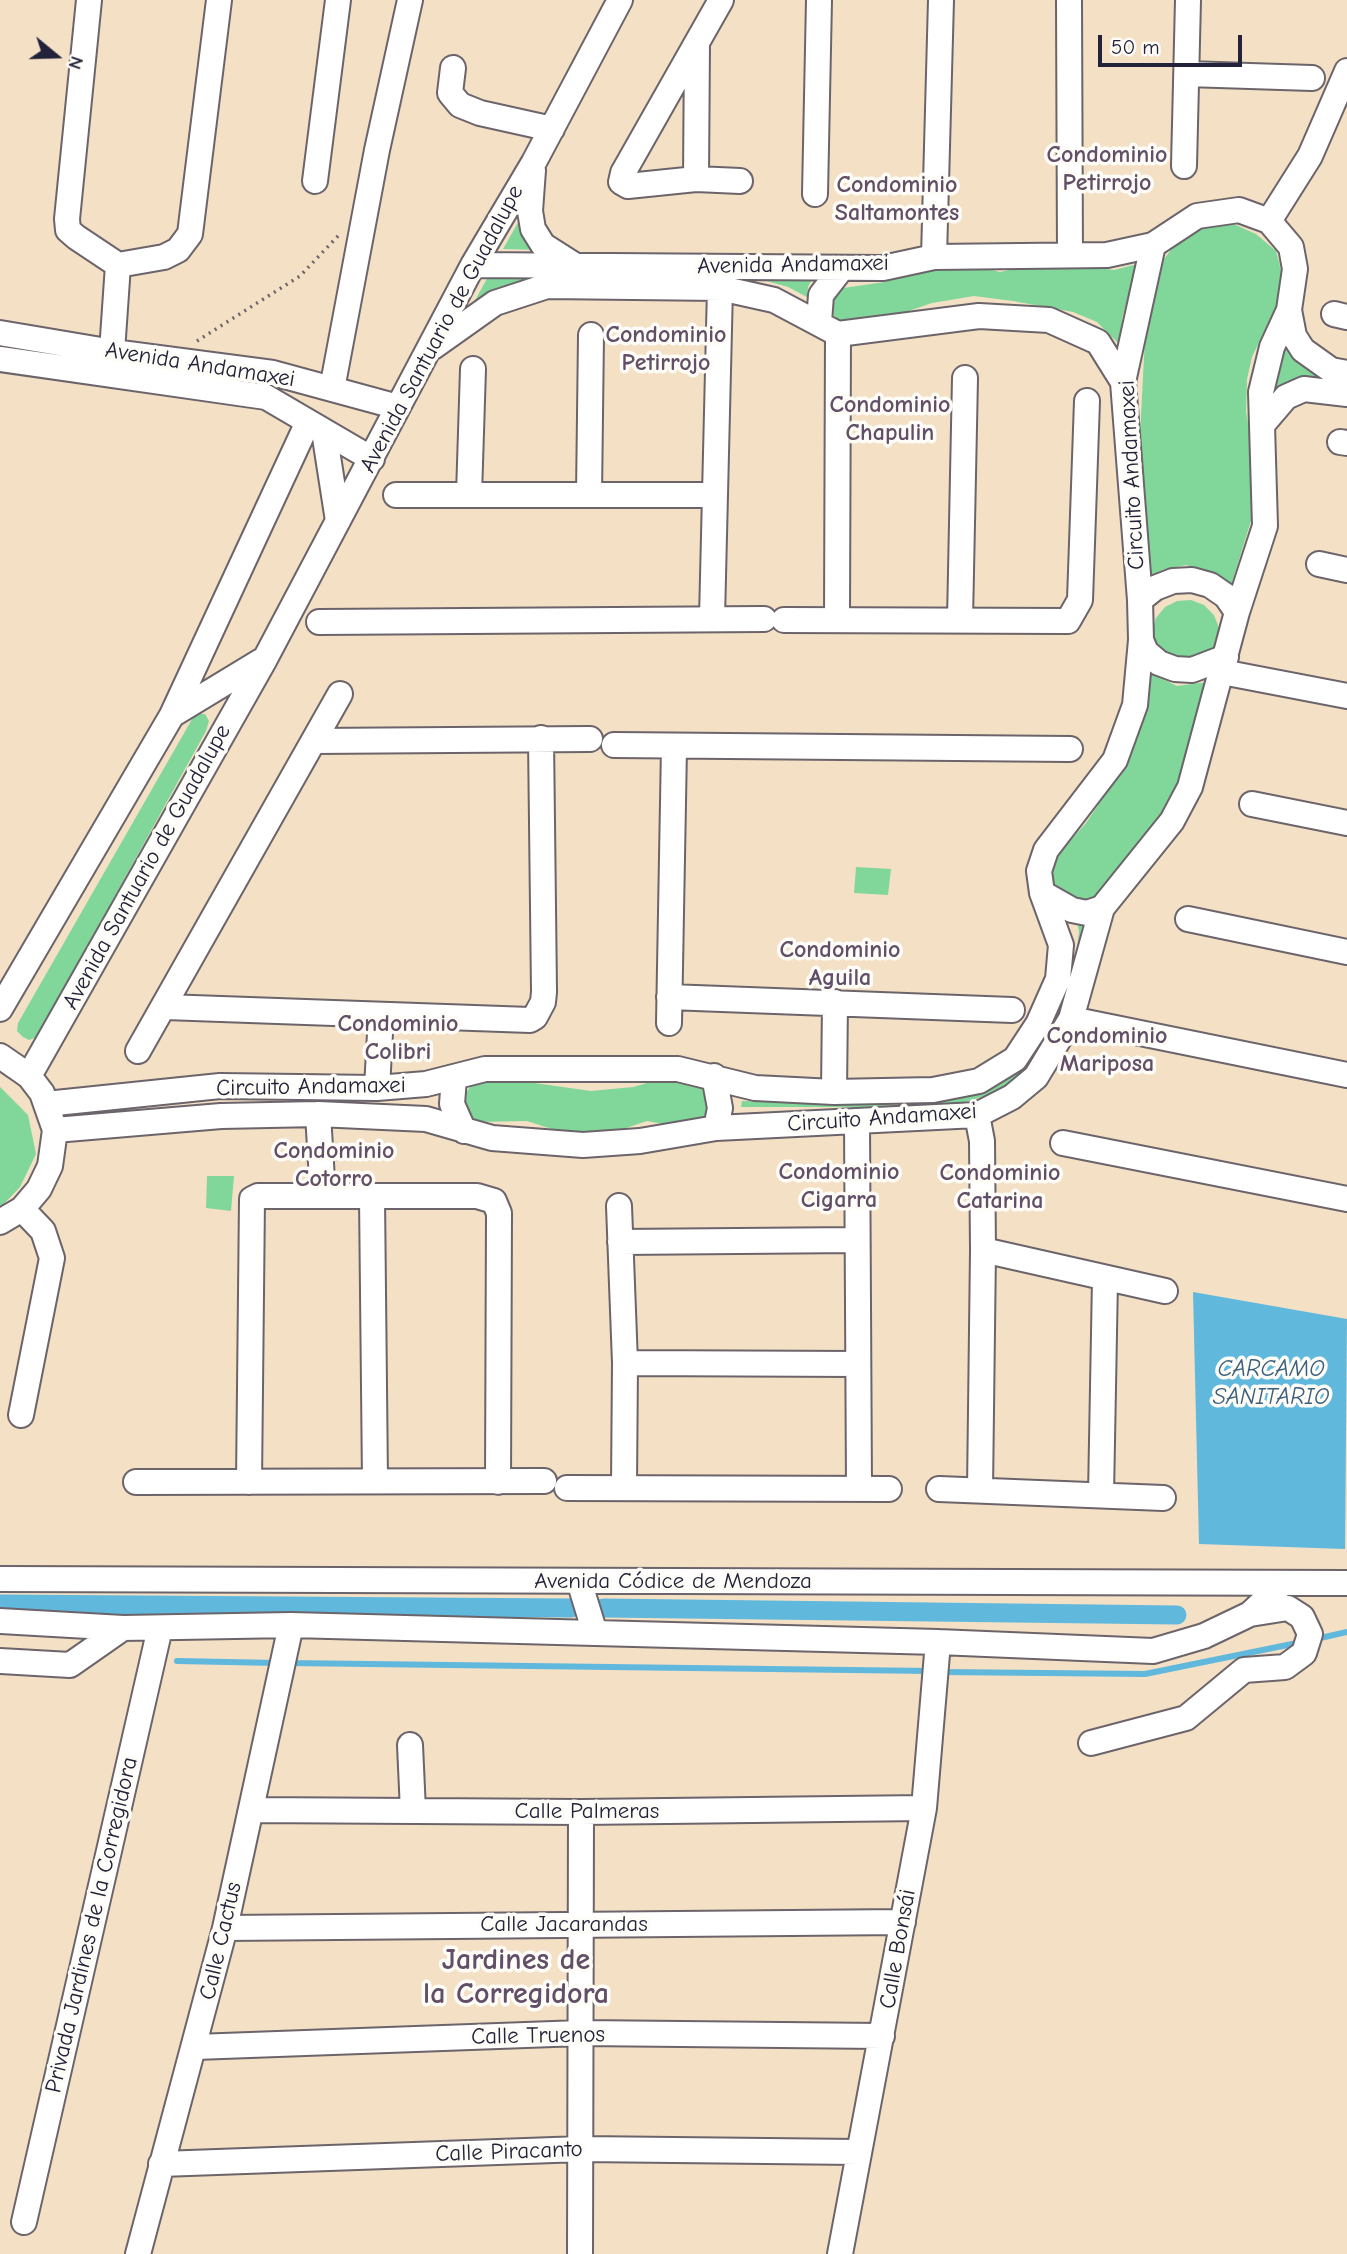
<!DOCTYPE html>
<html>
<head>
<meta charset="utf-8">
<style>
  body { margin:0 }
  #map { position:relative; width:1347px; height:2254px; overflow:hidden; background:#f4e0c5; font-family:"Comic Neue",sans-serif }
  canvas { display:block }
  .north { position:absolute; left:21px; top:21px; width:70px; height:70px; -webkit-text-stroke:5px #fdfcf7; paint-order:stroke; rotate:109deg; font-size:19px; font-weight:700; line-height:28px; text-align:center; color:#22223b }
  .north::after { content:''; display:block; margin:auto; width:24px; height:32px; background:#22223b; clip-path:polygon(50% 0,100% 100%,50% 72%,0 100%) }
  .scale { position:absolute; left:1098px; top:35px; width:144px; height:32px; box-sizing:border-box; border:4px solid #22223b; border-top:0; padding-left:9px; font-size:21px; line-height:24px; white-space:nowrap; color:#22223b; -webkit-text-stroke:5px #fdfcf7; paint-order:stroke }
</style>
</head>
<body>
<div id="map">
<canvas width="1347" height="2254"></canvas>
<div class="north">N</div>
<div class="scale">50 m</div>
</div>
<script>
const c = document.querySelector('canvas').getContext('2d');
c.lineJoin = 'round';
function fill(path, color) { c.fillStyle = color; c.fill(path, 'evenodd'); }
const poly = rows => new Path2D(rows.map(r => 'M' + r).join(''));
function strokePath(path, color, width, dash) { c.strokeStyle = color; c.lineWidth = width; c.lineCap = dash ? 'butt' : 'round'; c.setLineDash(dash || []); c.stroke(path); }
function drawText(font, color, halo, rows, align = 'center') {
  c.font = font + ' "Comic Neue",sans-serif'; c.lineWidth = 7; c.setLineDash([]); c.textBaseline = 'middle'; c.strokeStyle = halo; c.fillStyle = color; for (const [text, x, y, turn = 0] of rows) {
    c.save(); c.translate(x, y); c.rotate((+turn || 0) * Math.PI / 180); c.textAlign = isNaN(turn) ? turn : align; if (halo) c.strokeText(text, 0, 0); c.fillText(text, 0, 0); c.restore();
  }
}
fill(poly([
  [524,212,543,250,503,249],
  [1227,221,1256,234,1276,251,1282,274,1279,301,1252,357,1247,379,1246,411,1252,451,1253,514,1230,589,1211,574,1186,565,1162,570,1147,580,1136,515,1145,337,1164,259,1180,238,1202,223],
  [954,261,1000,272,1052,261,1114,270,1137,264,1122,319,1121,346,1097,322,1073,312,1013,301,974,296,932,303,888,318,851,322,838,320,830,311,830,299,836,289,885,282,934,262],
  [490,273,551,273,518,282,472,306],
  [814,275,808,287,807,297,788,287,756,278],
  [1289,339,1328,380,1308,378,1285,383,1271,395,1275,368],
  [1191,600,1204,605,1214,615,1219,628,1218,642,1213,653,1181,667,1154,644,1152,631,1156,618,1165,607,1177,601],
  [1148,672,1177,686,1208,682,1177,792,1159,826,1107,889,1093,899,1075,900,1059,893,1049,880,1053,860,1086,823,1127,762],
  [195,714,205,714,209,721,206,731,37,1037,29,1040,23,1037,17,1031,18,1023],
  [856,867,891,869,888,895,854,893],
  [1077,921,1087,921,1062,1024,1030,1070,991,1094,950,1107,741,1107,742,1101,908,1105,949,1099,1046,1033,1074,972,1079,932],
  [665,1078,710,1088,710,1119,674,1126,647,1121,605,1135,564,1133,527,1121,477,1122,465,1112,463,1097,473,1083,506,1079,591,1091,633,1087],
  [0,1087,28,1115,36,1154,20,1187,0,1208],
  [207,1176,234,1176,231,1211,206,1208]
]), '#81d79a');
fill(poly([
  [1193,1292,1347,1319,1345,1549,1199,1544]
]), '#60b8dd');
strokePath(poly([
  [1316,1639,1347,1632],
  [177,1661,277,1663],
  [288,1663,931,1671],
  [942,1672,1145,1674,1302,1642]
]), '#60b8dd', 6);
strokePath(poly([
  [0,1604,571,1608],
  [603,1608,1177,1615]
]), '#60b8dd', 19);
const minor = poly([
  [89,0,67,219,68,230,76,237,118,265,164,257,178,250,190,234,219,0],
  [721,0,623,173,621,182,628,186,696,179,740,181],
  [1069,0,1070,255],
  [453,68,450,93,460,105,480,113,552,129],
  [1187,74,1312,78],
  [1184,166,1188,0],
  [533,170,530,211,533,229,543,245,576,266],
  [696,179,697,43],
  [315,181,338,0],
  [815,194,819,0],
  [1269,221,1310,156,1347,71],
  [934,257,941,0],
  [1289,310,1294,336,1303,350,1331,370,1347,373],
  [1334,314,1347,317],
  [819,322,821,295,842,268],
  [0,333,113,352,273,373,398,407],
  [433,347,495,303,547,286,720,288,774,300,838,334,979,316,1049,320,1098,342,1123,382],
  [0,359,266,397,372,459],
  [111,366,118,265],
  [332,389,377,150,410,0],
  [1263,424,1286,397,1304,389,1347,394],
  [324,431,338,521],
  [1340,442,1347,443],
  [396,495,715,495],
  [469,495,473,369],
  [589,495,591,335],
  [1319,564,1347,570],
  [1140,600,1155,588,1173,581,1192,580,1210,585,1226,596,1237,612],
  [712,618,720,288],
  [837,619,838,334],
  [784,620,1068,621,1080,600,1087,401],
  [960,620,965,378],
  [319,622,764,619],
  [1141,640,1146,652,1159,663,1175,669,1192,670,1226,657],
  [1222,672,1347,696],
  [172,715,308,422],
  [314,741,590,739],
  [614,745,1070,749],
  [1252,804,1347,823],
  [1042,893,1072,910,1087,913,1102,908],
  [1188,919,1347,952],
  [669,997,1012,1010],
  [165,1007,530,1020,535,1017,543,1002,544,992,541,738],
  [0,1009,172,715,261,661],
  [1071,1019,1347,1075],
  [669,1023,674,747],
  [138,1051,340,694],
  [0,1056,29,1076,42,1093,55,1130,50,1166,39,1189,22,1209,0,1222],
  [29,1076,265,659,473,265,534,162,620,0],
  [714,1076,720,1108,716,1128],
  [454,1078,452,1104,464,1131],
  [377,1088,381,1015],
  [834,1092,835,1002],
  [46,1104,220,1086,377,1088,426,1084,485,1069,678,1069,755,1088,834,1092,933,1090,979,1081,1015,1059,1038,1024,1058,979,1061,945,1042,893,1039,871,1046,850,1115,760,1135,705,1141,640,1140,600,1123,382,1153,245],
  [318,1114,323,1196],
  [977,1115,982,1141,983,1250,980,1490],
  [857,1121,859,1489],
  [55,1130,221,1116,318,1114,426,1119,492,1138,583,1145,640,1141,716,1128,977,1115,1012,1097,1036,1077,1071,1019,1102,908,1172,821,1190,787,1237,612,1265,526,1261,392,1272,347,1289,310,1295,269,1291,247,1269,221,1239,210,1197,216,1153,245,1107,255,934,257,883,268,473,265],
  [1063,1143,1347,1199],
  [372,1197,375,1481],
  [619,1206,625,1363,624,1486],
  [620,1242,856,1240],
  [983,1250,1165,1291],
  [625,1363,857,1364],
  [21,1415,52,1258,43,1231,22,1209],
  [136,1482,544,1481],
  [249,1482,252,1199,258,1196,477,1196,494,1201,499,1213,498,1482],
  [567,1488,889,1489],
  [939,1489,1163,1498],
  [1101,1495,1105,1279],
  [0,1579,1347,1583],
  [579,1581,595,1633],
  [0,1621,123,1628],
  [0,1661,70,1665,123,1628,291,1625,938,1642,1153,1651,1204,1636,1250,1614,1283,1583],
  [1091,1743,1186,1718,1244,1670,1285,1667,1304,1653,1310,1634,1302,1617,1288,1608,1250,1614],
  [410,1745,413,1811],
  [251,1810,581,1812,924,1808],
  [225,1928,903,1922],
  [195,2047,581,2033,882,2036],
  [161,2164,582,2149,858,2152],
  [24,2222,160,1628],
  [138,2254,225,1928,291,1625],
  [580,2254,581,1812],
  [840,2254,924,1808,938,1642]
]);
strokePath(minor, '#6c646b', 28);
strokePath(poly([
  [197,341,300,276,339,235]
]), '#6c646b', 3.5, [2, 5]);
strokePath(minor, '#fff', 24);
drawText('23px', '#22223b', '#fdfcf7', [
  ["Avenida Andamaxei",793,265,-1],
  ["Avenida Santuario de Guadalupe",442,329,-62],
  ["Avenida Andamaxei",200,365,9],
  ["Circuito Andamaxei",1132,475,-93],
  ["Avenida Santuario de Guadalupe",147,867,-61],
  ["Circuito Andamaxei",311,1087,-1],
  ["Circuito Andamaxei",882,1118,-4],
  ["Avenida Códice de Mendoza",673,1581],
  ["Calle Palmeras",587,1811],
  ["Calle Jacarandas",564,1924],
  ["Privada Jardines de la Corregidora",92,1925,-77],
  ["Calle Cactus",221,1941,-77],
  ["Calle Bonsái",898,1949,-80],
  ["Calle Truenos",538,2036,-1],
  ["Calle Piracanto",509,2152,-2]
]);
drawText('bold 24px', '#624f67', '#fdfcf7', [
  ["Condominio",1107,155],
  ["Petirrojo",1107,183],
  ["Condominio",897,185],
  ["Saltamontes",897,213],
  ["Condominio",666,335],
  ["Petirrojo",666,363],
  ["Condominio",890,405],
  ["Chapulin",890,433],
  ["Condominio",840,950],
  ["Aguila",840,978],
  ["Condominio",398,1024],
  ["Colibri",398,1052],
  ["Condominio",1107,1036],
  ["Mariposa",1107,1064],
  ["Condominio",334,1151],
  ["Cotorro",334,1179],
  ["Condominio",839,1172],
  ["Cigarra",839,1200],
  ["Condominio",1000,1173],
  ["Catarina",1000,1201]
]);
drawText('italic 24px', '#3b5e7c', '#fdfcf7', [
  ["CARCAMO",1271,1369],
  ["SANITARIO",1271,1397]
]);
drawText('bold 30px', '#624f67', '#fdfcf7', [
  ["Jardines de",516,1961],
  ["la Corregidora",516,1995]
]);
</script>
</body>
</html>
